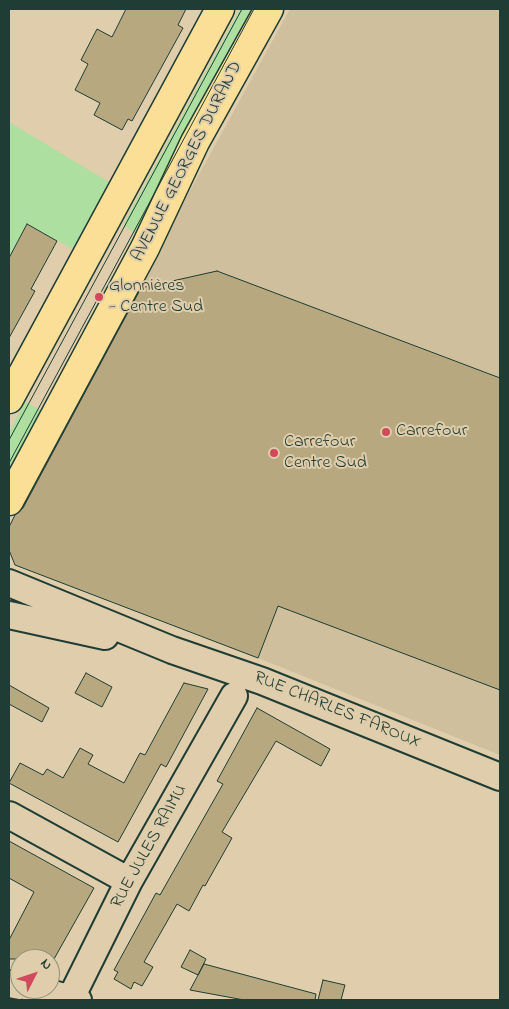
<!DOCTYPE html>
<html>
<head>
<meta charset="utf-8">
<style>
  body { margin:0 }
  #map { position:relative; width:509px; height:1009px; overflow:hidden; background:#dfcdab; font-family:"Indie Flower",sans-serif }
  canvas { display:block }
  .frame { position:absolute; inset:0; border:10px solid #1f3d34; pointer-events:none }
  .north { position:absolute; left:10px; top:949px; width:50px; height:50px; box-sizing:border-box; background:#dfcdab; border:1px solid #92937b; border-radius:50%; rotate:49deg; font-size:14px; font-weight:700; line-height:20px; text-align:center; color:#1f3d34 }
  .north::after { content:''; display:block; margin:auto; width:18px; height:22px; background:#d1495b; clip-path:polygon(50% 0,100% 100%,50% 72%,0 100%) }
</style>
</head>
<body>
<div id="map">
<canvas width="509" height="1009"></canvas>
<div class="frame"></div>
<div class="north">N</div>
</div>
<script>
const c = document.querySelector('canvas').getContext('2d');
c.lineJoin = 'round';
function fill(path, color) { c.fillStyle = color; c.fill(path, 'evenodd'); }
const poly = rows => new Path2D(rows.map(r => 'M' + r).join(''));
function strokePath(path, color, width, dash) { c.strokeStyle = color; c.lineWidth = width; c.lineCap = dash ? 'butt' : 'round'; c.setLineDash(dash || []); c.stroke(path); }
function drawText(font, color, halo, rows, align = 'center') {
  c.font = font + ' "Indie Flower",sans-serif'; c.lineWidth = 4; c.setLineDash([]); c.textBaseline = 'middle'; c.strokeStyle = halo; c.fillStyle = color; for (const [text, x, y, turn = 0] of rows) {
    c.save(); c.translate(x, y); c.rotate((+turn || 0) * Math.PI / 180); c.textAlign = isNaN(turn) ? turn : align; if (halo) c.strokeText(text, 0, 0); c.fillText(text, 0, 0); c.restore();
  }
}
fill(poly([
  [290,9,500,9,500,755,258,658,15,565,9,550,9,527,136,289]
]), '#cfbf9c');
fill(poly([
  [240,9,258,9,136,233,123,225],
  [9,122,122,190,86,256,27,224,9,258],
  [25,402,42,411,9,472,9,433]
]), '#acdfa0');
const building = poly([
  [126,9,186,9,178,25,183,28,132,121,128,119,122,130,94,115,100,103,75,90,88,64,81,60,97,29,112,37,126,9],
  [27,224,57,241,31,289,35,291,9,338,9,258,27,224],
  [217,271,500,378,500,690,278,606,258,658,15,565,9,550,9,527,15,515,23,508,141,288,217,271],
  [86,673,112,687,102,707,75,693,86,673],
  [184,683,208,689,166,767,161,764,118,842,9,783,20,763,43,775,47,769,63,778,80,748,93,755,88,764,124,783,140,753,145,755,184,683],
  [9,685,49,708,42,722,9,704,9,685],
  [257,708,330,749,321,766,276,741,222,832,232,838,205,886,203,885,189,911,177,904,144,962,153,967,142,986,134,982,131,989,114,979,118,972,114,970,156,893,160,895,223,784,217,781,257,708],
  [9,841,94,888,54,959,9,959,9,940,34,892,9,878,9,841],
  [190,950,206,959,198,975,181,967,190,950],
  [204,964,316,994,315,1000,244,1000,190,990,204,964],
  [323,980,345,985,341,1000,318,1000,323,980]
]);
fill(building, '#b8a880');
strokePath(building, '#1f3d34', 1);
const minor = poly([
  [9,583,172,650,262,681,500,777],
  [9,615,105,636],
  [9,815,129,881],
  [9,984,20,986],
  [31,989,78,1000],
  [70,1000,129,881,234,696]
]);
const major = poly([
  [9,399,220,9],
  [9,501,145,248,195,142,269,9]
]);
strokePath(minor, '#1f3d34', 30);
strokePath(major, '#1f3d34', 31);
strokePath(minor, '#dfcdab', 26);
strokePath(major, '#fbdf96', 28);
strokePath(poly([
  [9,440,242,9],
  [9,463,254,9]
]), '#1f3d34', 1);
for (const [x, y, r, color] of [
  [99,297,5,"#d1495b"],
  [386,432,5,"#d1495b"],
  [274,453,5,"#d1495b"]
]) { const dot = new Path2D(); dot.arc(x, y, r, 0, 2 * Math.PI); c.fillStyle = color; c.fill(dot); strokePath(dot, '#dfcdab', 2); }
drawText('18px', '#1f3d34', '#dfcdab', [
  ["AVENUE GEORGES DURAND",188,162,-63],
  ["RUE CHARLES FAROUX",337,711,22],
  ["RUE JULES RAIMU",150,847,-61]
]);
drawText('18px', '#1f3d34', '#dfcdab', [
  ["Glonnières",109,287],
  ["- Centre Sud",109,308],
  ["Carrefour",396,432],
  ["Carrefour",284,443],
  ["Centre Sud",284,464]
], 'left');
</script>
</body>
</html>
